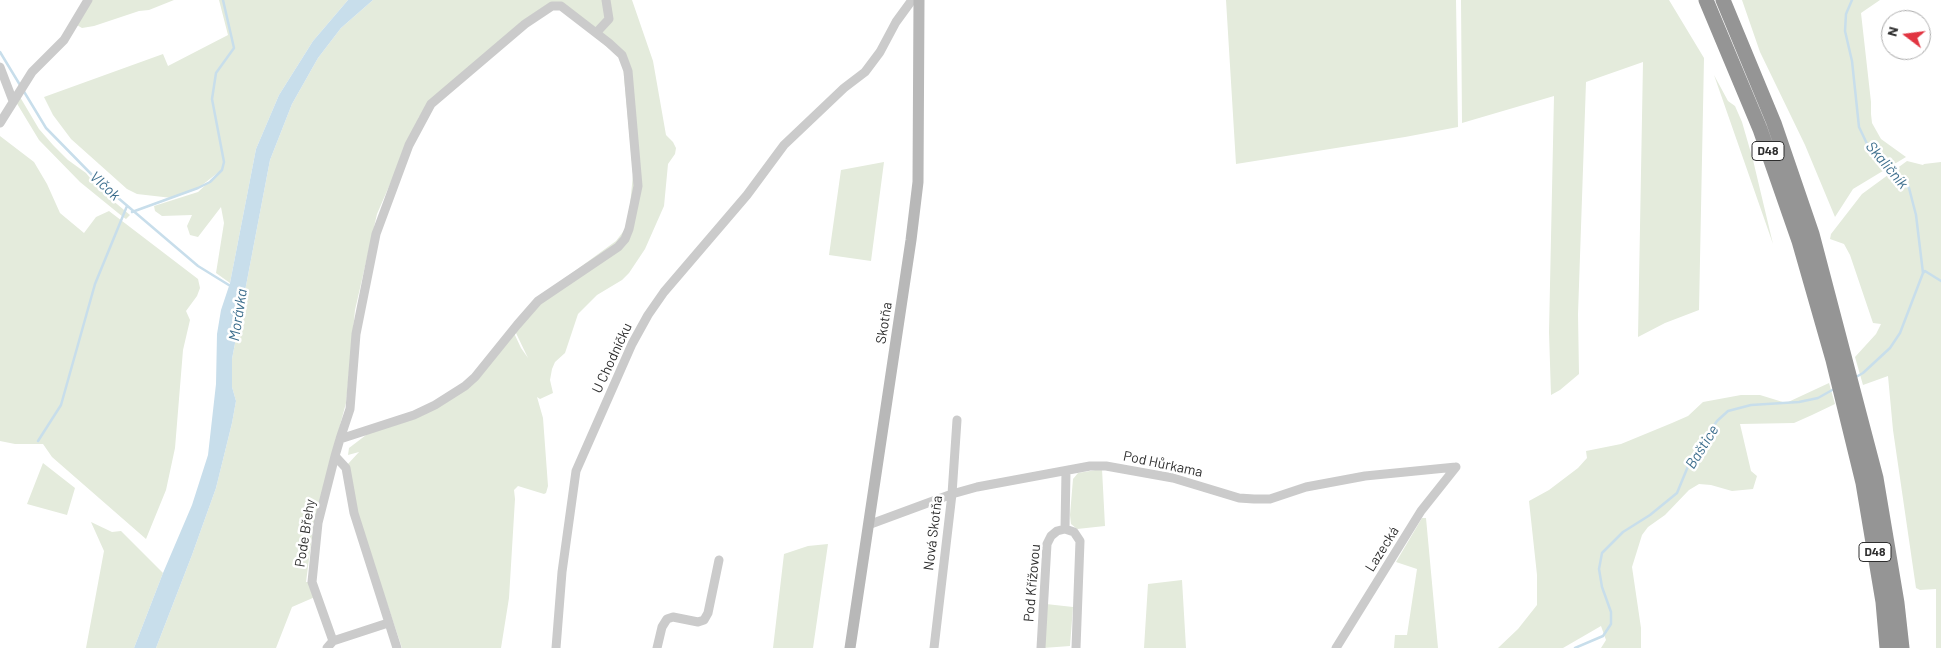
<!DOCTYPE html>
<html>
<head>
<meta charset="utf-8">
<style>
  body { margin:0 }
  #map { position:relative; width:1941px; height:648px; overflow:hidden; background:#fff; font-family:Barlow,sans-serif }
  canvas { display:block }
  .north { position:absolute; left:1881px; top:10px; width:50px; height:50px; box-sizing:border-box; background:#fff; border:1px solid #ababab; border-radius:50%; rotate:285deg; font-size:14px; font-weight:700; line-height:20px; text-align:center; color:#2e2e2e }
  .north::after { content:''; display:block; margin:auto; width:18px; height:22px; background:#e13441; clip-path:polygon(50% 0,100% 100%,50% 72%,0 100%) }
</style>
</head>
<body>
<div id="map">
<canvas width="1941" height="648"></canvas>
<div class="north">N</div>
</div>
<script>
const c = document.querySelector('canvas').getContext('2d');
c.lineJoin = 'round';
function fill(path, color) { c.fillStyle = color; c.fill(path, 'evenodd'); }
const poly = rows => new Path2D(rows.map(r => 'M' + r).join(''));
function strokePath(path, color, width, dash) { c.strokeStyle = color; c.lineWidth = width; c.lineCap = dash ? 'butt' : 'round'; c.setLineDash(dash || []); c.stroke(path); }
function drawText(font, color, halo, rows, align = 'center') {
  c.font = font + ' Barlow,sans-serif'; c.lineWidth = 5; c.setLineDash([]); c.textBaseline = 'middle'; c.strokeStyle = halo; c.fillStyle = color; for (const [text, x, y, turn = 0] of rows) {
    c.save(); c.translate(x, y); c.rotate((+turn || 0) * Math.PI / 180); c.textAlign = isNaN(turn) ? turn : align; if (halo) c.strokeText(text, 0, 0); c.fillText(text, 0, 0); c.restore();
  }
}
fill(poly([
  [91,0,174,0,149,10,139,11,94,26,82,28,75,24],
  [219,0,348,0,313,41,279,95,256,149,230,283,216,273,224,223,221,207,198,237,190,235,187,226,192,215,162,216,155,211,154,206,198,192,224,168,197,189,172,198,137,194,127,189,71,139,53,115,44,97,163,54,168,66,228,35],
  [373,0,632,0,653,61,666,135,673,142,676,148,675,154,668,164,664,206,645,249,629,273,622,280,597,295,578,314,565,353,555,362,552,369,550,380,553,393,540,399,537,397,543,418,548,486,546,493,544,494,518,486,514,490,515,499,509,598,501,648,402,648,359,520,347,465,359,452,348,455,349,448,370,432,413,418,486,368,492,377,486,368,514,333,521,348,528,358,515,331,546,292,616,241,626,228,629,216,633,174,623,66,620,58,554,2,428,105,419,117,377,214,355,310,346,403,314,522,306,582,310,582,315,597,292,607,276,648,156,648,192,555,216,488,232,423,236,401,232,387,232,359,270,160,292,104,318,58,341,28],
  [1226,0,1456,0,1458,127,1405,137,1236,164],
  [1461,0,1669,0,1704,58,1699,310,1665,323,1638,337,1643,62,1586,82,1578,314,1579,374,1560,390,1551,395,1549,332,1554,96,1462,123],
  [1742,0,1880,0,1861,13,1871,102,1871,114,1872,123,1881,139,1906,157,1853,189,1835,217,1805,145,1760,52],
  [1714,75,1728,101,1735,106,1742,122,1753,160,1773,244],
  [20,97,39,129,53,145,68,160,86,173,99,189,130,215,126,219,123,217,80,182,39,140,16,102],
  [0,136,34,162,47,184,60,213,84,233,96,217,109,211,198,279,200,288,197,296,186,311,190,320,183,350,175,448,166,490,146,539,52,457,43,444,15,444,0,441],
  [1907,161,1923,165,1924,164,1941,162,1941,648,1936,648,1936,589,1920,590,1916,588,1893,430,1888,376,1863,385,1855,357,1876,334,1881,324,1873,323,1850,255,1844,244,1830,239,1831,234,1862,194],
  [884,162,871,261,829,255,841,170],
  [1829,383,1835,404,1812,415,1794,423,1740,424,1751,471,1757,476,1753,489,1732,491,1711,485,1699,484,1689,490,1665,515,1648,527,1642,535,1632,567,1641,628,1641,648,1601,648,1606,640,1601,626,1563,648,1498,648,1518,629,1537,605,1537,575,1529,501,1549,490,1578,468,1587,458,1586,451,1621,444,1672,423,1688,416,1703,402,1741,395,1760,395,1786,403],
  [43,463,75,488,67,515,27,504],
  [1102,469,1105,526,1077,529,1071,524,1070,515,1073,479,1078,473],
  [1422,518,1426,518,1438,648,1394,648,1395,635,1407,635,1417,569,1396,562],
  [91,522,112,532,121,531,163,573,134,648,86,648,104,551],
  [828,544,813,648,773,648,784,554,808,546],
  [1182,580,1186,648,1144,648,1148,584],
  [1046,604,1073,607,1070,646,1043,648]
]), '#e4ebdc');
fill(poly([
  [348,0,373,0,341,28,318,58,292,104,270,160,232,359,232,387,236,401,232,423,216,488,192,555,156,648,134,648,163,573,192,505,208,455,216,384,217,334,221,310,230,283,256,149,279,95,313,41]
]), '#c8deeb');
strokePath(poly([
  [1852,0,1846,14,1845,31,1852,61,1859,127,1869,148,1892,166,1909,188,1916,215,1923,273],
  [0,52,20,85],
  [23,90,46,128,97,180,198,266,232,287],
  [132,212,198,188,210,182,222,170,224,162,212,99,216,73,234,48,223,0],
  [1856,377,1863,373,1890,348,1900,333,1923,273,1925,271,1941,281],
  [38,441,61,405,95,284,127,206],
  [1575,648,1603,636,1611,624,1611,612,1602,587,1599,569,1602,553,1623,532,1650,515,1677,493,1691,459,1717,421,1728,411,1751,405,1799,402,1818,398,1834,389]
]), '#c8deeb', 2.5);
strokePath(poly([
  [596,33,609,19,606,0],
  [0,67,13,101],
  [0,123,32,72,64,40,88,0],
  [340,439,414,415,435,405,465,386,475,377,517,325,538,301,618,247,625,239,629,229,638,186,628,71,622,55,609,43,561,6,552,6,525,24,431,104,409,145,376,234,356,334,350,409,340,439,335,456,346,468,354,513,397,648],
  [868,525,952,494,977,487,1090,466,1106,466,1173,478,1239,498,1254,499,1270,499,1306,487,1365,476,1456,467],
  [1065,529,1074,532,1080,541,1076,648],
  [333,641,312,582,318,523,335,456],
  [327,648,333,641,388,623],
  [556,648,562,572,576,471,632,344,648,315,664,292,747,195,784,145,844,88,865,72,880,52,896,22,912,0],
  [657,648,662,627,667,619,673,617,698,622,704,620,708,613,719,560],
  [934,648,952,494,957,420],
  [1041,648,1047,544,1051,536,1057,531,1065,529,1066,471],
  [1336,648,1421,511,1456,467]
]), '#cbcbcb', 9);
strokePath(poly([
  [850,648,911,240,918,182,919,0]
]), '#b8b8b8', 11);
strokePath(poly([
  [1706,0,1760,129,1799,241,1833,360,1863,483,1883,602,1887,648],
  [1723,0,1774,123,1812,234,1876,478,1897,603,1902,648]
]), '#959595', 15);
for (const [x, y, w] of [
  [1768,151,32],
  [1875,552,32]
]) { const box = new Path2D(); box.roundRect(x - w / 2, y - 9.5, w, 19, 4); c.fillStyle = '#fff'; c.fill(box); strokePath(box, '#2e2e2e', 1); }
drawText('bold 12px', '#2e2e2e', null, [
  ["D48",1768,151],
  ["D48",1875,552]
]);
drawText('14px', '#2e2e2e', '#fff', [
  ["Skotňa",884,323,-81],
  ["U Chodníčku",612,358,-65],
  ["Pod Hůrkama",1163,464,12],
  ["Pode Břehy",305,533,-81],
  ["Nová Skotňa",933,533,-83],
  ["Lazecká",1382,549,-58],
  ["Pod Křížovou",1032,583,-85]
]);
drawText('italic 15px', '#3e6f8e', '#fff', [
  ["Skaličník",1887,165,50],
  ["Vlčok",105,186,42],
  ["Morávka",238,315,-81],
  ["Baštice",1702,447,-58]
]);
</script>
</body>
</html>
